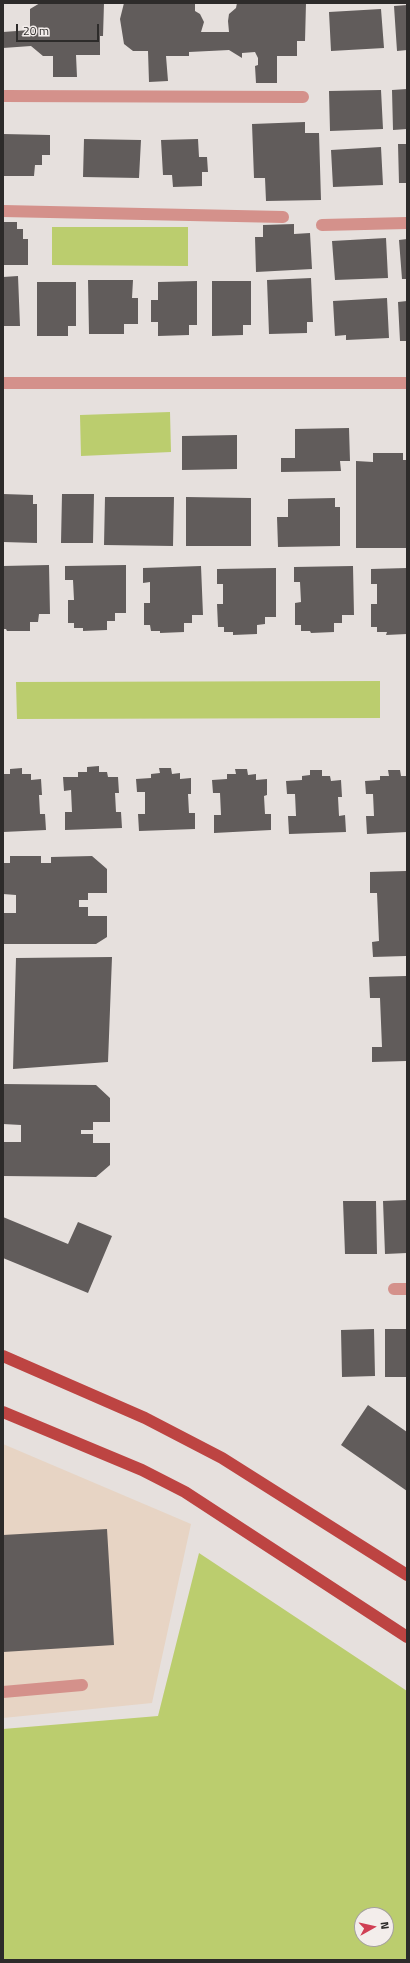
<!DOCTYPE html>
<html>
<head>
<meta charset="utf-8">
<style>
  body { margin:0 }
  #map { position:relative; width:410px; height:1963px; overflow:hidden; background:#e6e0dd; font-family:"Titillium Web",sans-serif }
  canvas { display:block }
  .frame { position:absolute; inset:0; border:4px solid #2d2b2a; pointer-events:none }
  .north { position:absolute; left:354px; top:1907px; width:40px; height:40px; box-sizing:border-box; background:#f3edeb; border:1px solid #a49f9e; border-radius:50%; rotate:82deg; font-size:11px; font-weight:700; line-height:16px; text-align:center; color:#2d2b2a }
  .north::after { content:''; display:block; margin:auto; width:14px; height:18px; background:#d03f54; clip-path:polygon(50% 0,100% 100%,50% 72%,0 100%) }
  .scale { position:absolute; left:16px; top:24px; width:83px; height:18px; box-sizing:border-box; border:2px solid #2d2b2a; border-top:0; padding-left:5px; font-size:12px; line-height:14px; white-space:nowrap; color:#2d2b2a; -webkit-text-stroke:3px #f3edeb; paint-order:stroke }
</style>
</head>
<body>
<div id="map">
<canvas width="410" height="1963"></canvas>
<div class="frame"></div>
<div class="north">N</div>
<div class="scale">20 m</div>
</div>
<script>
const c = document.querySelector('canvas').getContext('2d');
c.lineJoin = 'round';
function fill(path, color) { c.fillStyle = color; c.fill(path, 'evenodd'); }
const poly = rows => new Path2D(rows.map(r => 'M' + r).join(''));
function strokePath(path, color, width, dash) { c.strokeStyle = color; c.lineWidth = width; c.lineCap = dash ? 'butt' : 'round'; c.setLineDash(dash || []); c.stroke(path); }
fill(poly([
  [3,1444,191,1524,152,1703,3,1718]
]), '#e7d4c4');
fill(poly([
  [52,227,188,227,188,266,52,265],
  [170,412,171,452,81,456,80,415],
  [380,681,380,718,17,719,16,682],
  [199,1553,407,1691,407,1960,3,1960,3,1729,158,1716],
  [362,1915,386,1915,386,1939,362,1939]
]), '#bbcd6e');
fill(poly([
  [40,3,104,3,103,36,100,36,100,55,76,55,77,77,53,77,53,56,43,56,31,46,3,48,3,32,30,30,30,9],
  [124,3,195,3,195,11,200,14,204,22,201,32,229,32,228,21,229,14,236,8,237,3,306,3,305,41,297,41,297,56,277,56,277,83,256,83,255,66,258,65,258,58,255,52,242,53,242,58,229,50,189,52,189,56,166,56,168,81,149,82,148,51,133,51,124,44,120,19],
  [407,5,407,50,397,51,394,6],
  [381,9,384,48,331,51,329,12],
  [407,89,407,129,393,130,392,90],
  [381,90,383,129,330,131,329,91],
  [305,122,305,133,319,133,321,200,266,201,265,178,254,178,252,124],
  [3,134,50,135,50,155,42,155,42,165,35,165,34,176,3,176],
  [84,139,141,140,139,178,83,177],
  [198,139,199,157,207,157,208,172,202,172,202,186,173,187,172,175,163,175,161,140],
  [398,144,407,144,407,183,399,183],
  [381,147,383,185,333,187,331,150],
  [3,222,17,222,17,229,23,229,23,239,28,239,28,265,3,265],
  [294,224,294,234,310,233,312,269,256,272,255,237,263,237,263,225],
  [386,238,388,278,335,280,332,241],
  [407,239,407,279,402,279,399,240],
  [18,276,20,326,3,326,3,277],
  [311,278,313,322,307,322,307,333,269,334,267,280],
  [88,280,133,280,132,298,138,298,138,324,124,324,124,334,89,334],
  [197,281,197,325,189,325,189,335,158,336,158,322,151,322,151,300,158,300,158,282],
  [212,281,251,281,251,325,243,325,243,335,212,336],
  [37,282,76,282,76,326,68,326,68,336,37,336],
  [387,298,389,338,346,340,346,335,335,336,333,301],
  [407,301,407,341,400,341,398,302],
  [349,428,350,461,340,461,341,471,281,472,281,458,295,458,295,429],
  [237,435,237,469,182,470,182,436],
  [373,453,403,453,403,460,407,460,407,548,356,548,356,461,373,462],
  [3,494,33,495,33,504,37,504,37,543,3,542],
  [62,494,94,494,93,543,61,543],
  [105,497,174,497,173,546,104,545],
  [186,497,251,498,251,546,186,546],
  [335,498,335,507,340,507,340,546,278,547,277,517,288,517,288,499],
  [49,565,50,614,39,614,38,622,30,622,30,631,7,631,6,629,3,629,3,566],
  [126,565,126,613,115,613,115,621,107,621,107,630,83,631,83,628,74,628,74,623,68,623,68,600,74,600,73,580,65,580,65,566],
  [201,566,203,615,192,615,192,623,184,623,184,632,160,633,160,631,151,631,150,625,144,625,144,603,150,603,150,582,143,583,143,568],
  [353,566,354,615,342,615,342,623,334,623,334,632,311,633,310,631,301,631,301,625,295,625,295,603,301,602,300,582,294,582,294,567],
  [276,568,276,617,265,617,265,624,257,625,257,634,233,635,233,632,224,632,224,627,218,627,217,604,223,604,223,584,217,584,217,569],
  [407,568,407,634,386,635,387,632,377,632,377,627,371,627,371,604,377,604,377,584,371,584,371,569],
  [99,766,99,772,107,772,108,777,118,777,119,793,115,793,116,812,121,812,122,828,65,830,65,812,72,812,71,790,64,791,63,777,78,777,78,772,87,772,87,767],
  [22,768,22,774,31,774,31,780,41,779,42,795,39,795,40,814,45,814,46,830,3,832,3,774,10,774,10,769],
  [159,768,171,768,172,774,180,773,180,779,191,778,191,794,188,794,189,813,195,813,195,829,139,831,138,814,145,814,145,792,137,792,136,779,151,778,151,774,160,773],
  [235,769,247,769,248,775,256,774,256,780,267,779,267,795,264,796,265,814,271,814,271,830,214,833,214,815,221,815,220,793,213,793,212,780,227,779,227,774,236,774],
  [310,770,322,770,322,776,330,776,331,781,341,780,342,797,338,797,339,816,345,815,346,832,289,834,288,816,296,816,295,794,287,794,286,781,302,780,302,776,310,775],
  [388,770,400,770,401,776,407,776,407,832,367,834,366,816,374,816,373,794,366,794,365,781,380,780,380,776,389,776],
  [10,856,41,856,41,863,51,863,51,857,92,856,107,869,107,893,88,893,88,900,79,900,79,907,88,907,88,916,107,916,107,937,96,944,3,944,3,913,16,913,16,895,3,894,3,863,10,863],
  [406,871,406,956,373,957,372,942,379,941,377,893,370,893,370,872],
  [112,957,108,1062,13,1069,16,958],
  [406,976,406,1061,372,1062,372,1047,382,1047,380,998,370,998,369,977],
  [3,1084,96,1085,110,1098,110,1122,93,1122,93,1130,81,1130,81,1134,93,1134,93,1143,110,1143,110,1165,96,1177,3,1176,3,1142,21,1142,21,1125,3,1124],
  [407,1200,407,1253,385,1254,383,1201],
  [343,1201,376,1201,377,1254,345,1254],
  [3,1217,68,1244,78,1222,112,1236,88,1293,3,1258],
  [374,1329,375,1376,342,1377,341,1330],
  [385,1329,407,1329,407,1377,385,1377],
  [368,1405,407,1432,407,1491,341,1445],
  [107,1529,114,1645,3,1652,3,1535]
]), '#615c5b');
strokePath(poly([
  [3,96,303,97],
  [3,211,283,217],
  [322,225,407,223],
  [3,383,407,383],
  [394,1289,407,1289],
  [3,1692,82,1685]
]), '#d4918b', 12);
strokePath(poly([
  [3,1356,145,1418,222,1458,407,1575],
  [3,1412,142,1470,185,1492,407,1637]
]), '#bd4442', 12);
</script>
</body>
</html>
